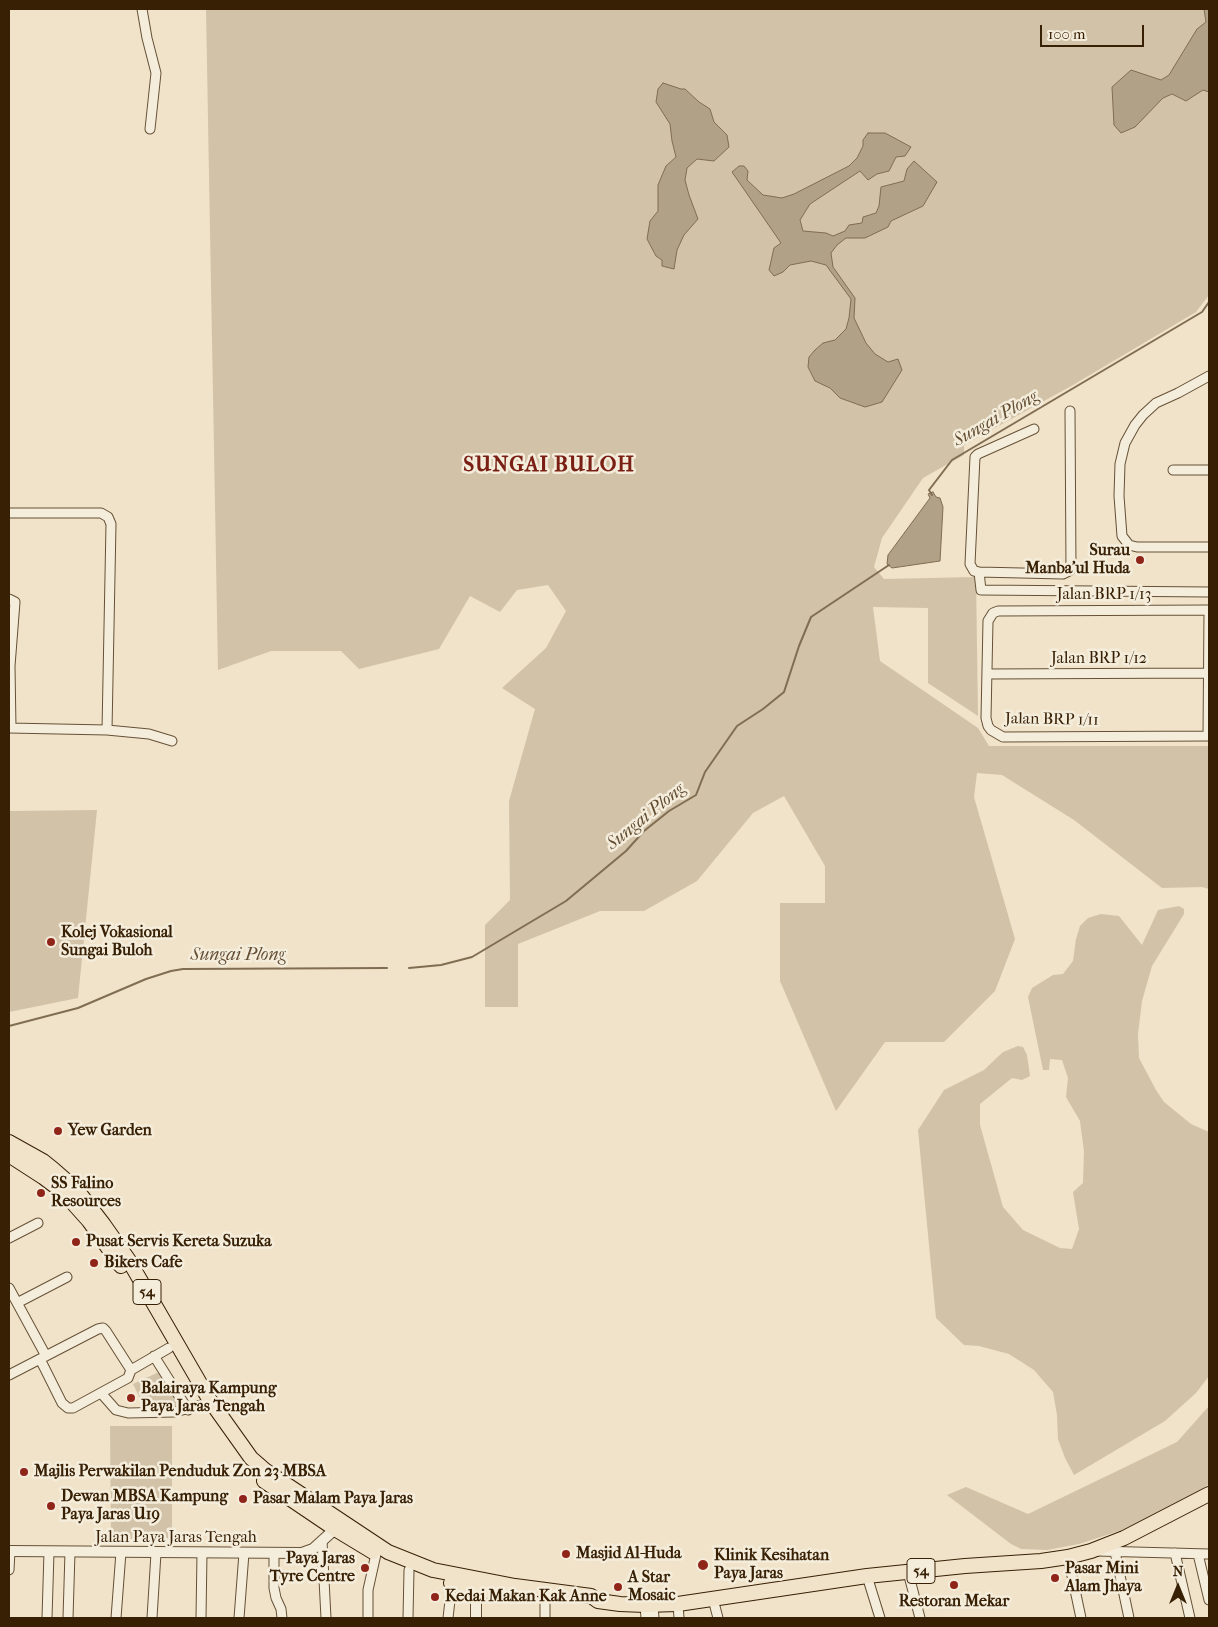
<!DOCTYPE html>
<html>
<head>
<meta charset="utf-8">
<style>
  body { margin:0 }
  #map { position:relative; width:1218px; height:1627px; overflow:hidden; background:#f0e3c9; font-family:"IM FELL French Canon",serif }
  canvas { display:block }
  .frame { position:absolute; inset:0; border:10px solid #382005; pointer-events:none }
  .north { position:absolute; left:1153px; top:1562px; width:50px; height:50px; -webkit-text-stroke:4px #f5eddc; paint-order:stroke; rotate:0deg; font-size:14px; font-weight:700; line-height:20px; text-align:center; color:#382005 }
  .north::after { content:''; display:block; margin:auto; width:18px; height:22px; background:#382005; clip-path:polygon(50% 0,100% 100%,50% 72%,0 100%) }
  .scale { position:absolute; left:1040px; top:25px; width:104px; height:22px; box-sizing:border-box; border:2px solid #382005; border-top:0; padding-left:6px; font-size:15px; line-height:18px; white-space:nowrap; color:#382005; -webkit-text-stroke:4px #f5eddc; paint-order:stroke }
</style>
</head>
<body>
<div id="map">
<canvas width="1218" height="1627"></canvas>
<div class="frame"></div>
<div class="north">N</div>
<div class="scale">100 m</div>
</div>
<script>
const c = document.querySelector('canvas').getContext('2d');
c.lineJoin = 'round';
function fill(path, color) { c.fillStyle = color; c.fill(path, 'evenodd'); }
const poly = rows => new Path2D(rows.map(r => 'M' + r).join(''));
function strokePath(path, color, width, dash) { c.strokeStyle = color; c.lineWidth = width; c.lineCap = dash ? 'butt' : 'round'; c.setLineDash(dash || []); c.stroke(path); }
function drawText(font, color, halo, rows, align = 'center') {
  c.font = font + ' "IM FELL French Canon",serif'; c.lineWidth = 5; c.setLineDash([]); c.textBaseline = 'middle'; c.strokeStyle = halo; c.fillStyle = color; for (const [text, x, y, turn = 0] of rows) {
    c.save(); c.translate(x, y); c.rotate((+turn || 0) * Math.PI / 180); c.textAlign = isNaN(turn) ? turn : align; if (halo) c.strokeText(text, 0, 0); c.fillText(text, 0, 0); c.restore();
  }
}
fill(poly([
  [206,9,1209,9,1209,295,1196,312,1073,385,964,445,964,455,923,478,882,538,874,567,884,579,976,577,978,716,928,683,928,608,873,607,880,661,978,728,989,746,1209,746,1209,889,1202,887,1162,888,1074,820,1002,775,977,773,974,797,1015,939,995,991,944,1042,885,1042,836,1111,780,981,780,903,825,903,825,866,784,796,753,813,697,881,644,911,600,911,518,944,518,1007,485,1007,485,925,510,900,509,801,535,709,502,688,546,648,566,611,548,585,517,590,500,612,470,596,439,649,359,669,341,651,271,651,218,670],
  [97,810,78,998,9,1012,9,811],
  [1179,906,1184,909,1184,914,1152,966,1142,1001,1138,1034,1139,1058,1156,1090,1164,1102,1191,1124,1209,1132,1209,1376,1196,1393,1165,1421,1074,1475,1065,1458,1058,1439,1057,1415,1053,1392,1034,1370,1009,1354,979,1346,964,1345,936,1318,918,1130,944,1090,984,1070,1003,1052,1018,1046,1023,1047,1027,1055,1030,1076,1022,1080,1012,1078,980,1104,980,1125,1003,1207,1023,1230,1060,1248,1072,1249,1079,1229,1073,1192,1083,1183,1084,1151,1080,1121,1066,1097,1068,1078,1062,1060,1050,1059,1049,1070,1043,1070,1028,997,1032,988,1053,975,1063,974,1073,961,1076,939,1080,926,1088,918,1101,914,1119,916,1142,945,1158,910],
  [161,1371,180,1403,176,1408,146,1410,133,1384],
  [1209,1406,1209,1484,1191,1497,1125,1529,1079,1544,1047,1550,1021,1549,1011,1544,947,1495,966,1487,1028,1514,1177,1442],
  [110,1426,172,1426,172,1539,111,1539]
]), '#d1c2a8');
const water = poly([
  [1204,9,1209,9,1209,92,1203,90,1186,101,1172,94,1163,98,1135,127,1121,133,1114,125,1112,87,1131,70,1161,80,1169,75,1197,29,1206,22,1204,9],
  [663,83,681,89,685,89,699,102,710,109,714,122,727,135,729,147,714,161,697,159,687,168,685,180,689,195,698,219,684,235,677,250,674,269,662,266,662,260,656,256,647,239,650,221,658,211,658,185,666,166,676,157,672,141,670,124,656,102,658,89,663,83],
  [868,133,885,133,911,147,905,156,896,157,889,171,877,174,868,180,860,171,810,204,800,220,803,231,826,233,833,236,845,231,849,225,862,223,863,217,876,213,879,206,881,187,904,181,907,169,914,161,937,182,923,206,891,221,888,227,865,238,846,238,837,245,831,253,833,267,855,298,854,318,866,343,875,354,888,362,898,359,902,370,882,402,865,407,840,398,830,388,815,381,808,367,809,357,815,350,823,343,835,340,846,329,849,318,851,299,826,265,811,261,790,265,783,272,774,276,769,270,774,248,781,243,732,172,739,166,744,166,748,171,747,180,763,195,782,198,794,194,849,166,857,158,863,146,863,140,868,133],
  [933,492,936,497,940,498,943,507,940,561,892,568,887,564,888,555,930,498,928,494,933,492]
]);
fill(water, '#b1a186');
strokePath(water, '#816d52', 1);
strokePath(poly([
  [932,495,929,490,952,460,1202,312,1209,302],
  [409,968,441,965,472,957,566,901,626,851,644,831,669,811,696,795,705,772,737,726,763,709,784,692,799,646,811,617,889,565],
  [9,1026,78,1008,146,979,171,971,183,969,387,968]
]), '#816d52', 2);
const minor = poly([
  [142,9,147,38,156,73,150,129],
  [1209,376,1178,393,1156,403,1143,415,1135,425,1125,443,1120,464,1119,496,1122,536,1129,545,1137,547,1209,547],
  [1034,429,978,454,975,457,970,564,974,571,979,572,1063,574,1069,571,1071,569,1070,411],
  [1173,470,1209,470],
  [9,513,101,513,108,517,111,524,107,730],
  [979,572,981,590,1209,592],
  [9,599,15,602,10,666,11,728],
  [1209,610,998,611,993,613,988,621,986,718,988,726,991,730,1003,737,1209,736],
  [988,674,1209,673],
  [9,728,107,730,149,734,172,741],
  [1208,736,1209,610],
  [9,1238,38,1223],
  [9,1288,46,1356],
  [17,1303,67,1277],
  [154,1356,188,1410],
  [40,1359,62,1403,68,1408,73,1408,128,1378,131,1370,169,1348],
  [9,1375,98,1329,103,1328,106,1331,131,1370],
  [101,1393,116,1410,128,1413,175,1412,201,1405],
  [322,1541,326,1618],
  [1097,1551,1209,1554],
  [1115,1552,1129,1618],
  [274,1553,274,1588,276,1598,281,1609,282,1618],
  [1175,1553,1190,1618],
  [1198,1554,1209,1600],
  [1068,1557,1081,1618],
  [9,1570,10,1551],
  [908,1572,920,1618],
  [867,1576,880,1618],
  [713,1599,718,1618],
  [678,1604,679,1618],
  [645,1605,646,1618],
  [653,1605,654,1618],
  [47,1618,49,1552],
  [68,1618,70,1552],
  [116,1618,121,1552],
  [152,1618,156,1553],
  [201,1618,202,1553],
  [239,1618,244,1553],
  [368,1618,368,1590,376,1554],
  [408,1618,409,1570],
  [448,1618,452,1583],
  [545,1618,545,1600]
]);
const tertiary = poly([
  [9,1551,302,1553,313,1549,335,1529],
  [476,1618,476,1584]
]);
const trunk = poly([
  [9,1142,43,1161,53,1169,77,1190,104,1225,128,1259,209,1399,251,1458,266,1471,388,1552,433,1570,515,1586,591,1596,598,1601,620,1604,645,1605,678,1604,867,1576,965,1566,1041,1561,1068,1557,1091,1551,1124,1538,1209,1494],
  [9,1155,43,1177,63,1192,89,1221,121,1266],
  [264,1481,335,1529,373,1552],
  [451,1583,476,1589,506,1594]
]);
strokePath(minor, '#665136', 11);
strokePath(tertiary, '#665136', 12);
strokePath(trunk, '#382005', 16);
strokePath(minor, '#f5eddc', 9);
strokePath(tertiary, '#f5eddc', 10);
strokePath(trunk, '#f0e3c9', 14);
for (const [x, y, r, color] of [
  [1140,560,5,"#8f2418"],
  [51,942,5,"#8f2418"],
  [58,1131,5,"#8f2418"],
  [41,1193,5,"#8f2418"],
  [76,1242,5,"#8f2418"],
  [94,1263,5,"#8f2418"],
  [131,1398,5,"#8f2418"],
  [24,1472,5,"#8f2418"],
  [243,1499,5,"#8f2418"],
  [51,1506,5,"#8f2418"],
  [566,1554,5,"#8f2418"],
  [703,1565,6,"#8f2418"],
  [365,1568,5,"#8f2418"],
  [1055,1578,5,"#8f2418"],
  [954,1585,5,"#8f2418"],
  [618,1587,5,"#8f2418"],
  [435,1597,5,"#8f2418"]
]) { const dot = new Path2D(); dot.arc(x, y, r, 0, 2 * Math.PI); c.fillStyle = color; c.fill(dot); strokePath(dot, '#f5eddc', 2); }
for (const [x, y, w] of [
  [147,1292,28],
  [921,1571,28]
]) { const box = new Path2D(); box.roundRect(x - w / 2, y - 12.5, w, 25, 4); c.fillStyle = '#f5eddc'; c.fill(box); strokePath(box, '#382005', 1); }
drawText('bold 15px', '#382005', null, [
  ["54",147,1292],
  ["54",921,1571]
]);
drawText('bold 16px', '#382005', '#f5eddc', [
  ["Surau",1130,551,"right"],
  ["Manba'ul Huda",1130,569,"right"],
  ["Kolej Vokasional",61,933],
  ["Sungai Buloh",61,951],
  ["Yew Garden",68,1131],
  ["SS Falino",51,1184],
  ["Resources",51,1202],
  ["Pusat Servis Kereta Suzuka",86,1242],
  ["Bikers Cafe",104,1263],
  ["Balairaya Kampung",141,1389],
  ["Paya Jaras Tengah",141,1407],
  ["Majlis Perwakilan Penduduk Zon 23 MBSA",34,1472],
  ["Dewan MBSA Kampung",61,1497],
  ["Paya Jaras U19",61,1515],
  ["Pasar Malam Paya Jaras",253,1499],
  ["Masjid Al-Huda",576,1554],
  ["Klinik Kesihatan",714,1556],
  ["Paya Jaras",714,1574],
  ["Paya Jaras",355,1559,"right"],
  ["Tyre Centre",355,1577,"right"],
  ["Pasar Mini",1065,1569],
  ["Alam Jhaya",1065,1587],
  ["A Star",628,1578],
  ["Mosaic",628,1596],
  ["Kedai Makan Kak Anne",445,1597],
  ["Restoran Mekar",954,1602,"center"]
], 'left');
drawText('16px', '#382005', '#f5eddc', [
  ["Jalan BRP 1/13",1104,595],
  ["Jalan BRP 1/12",1099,659],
  ["Jalan BRP 1/11",1052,720,1],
  ["Jalan Paya Jaras Tengah",176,1538]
]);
drawText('italic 18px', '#624d32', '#f5eddc', [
  ["Sungai Plong",996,419,-30],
  ["Sungai Plong",646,817,-39],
  ["Sungai Plong",238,956]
]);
c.letterSpacing = '1px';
drawText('bold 21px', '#7a1f14', '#f5eddc', [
  ["SUNGAI BULOH",549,466]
]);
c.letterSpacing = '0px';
</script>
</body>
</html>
